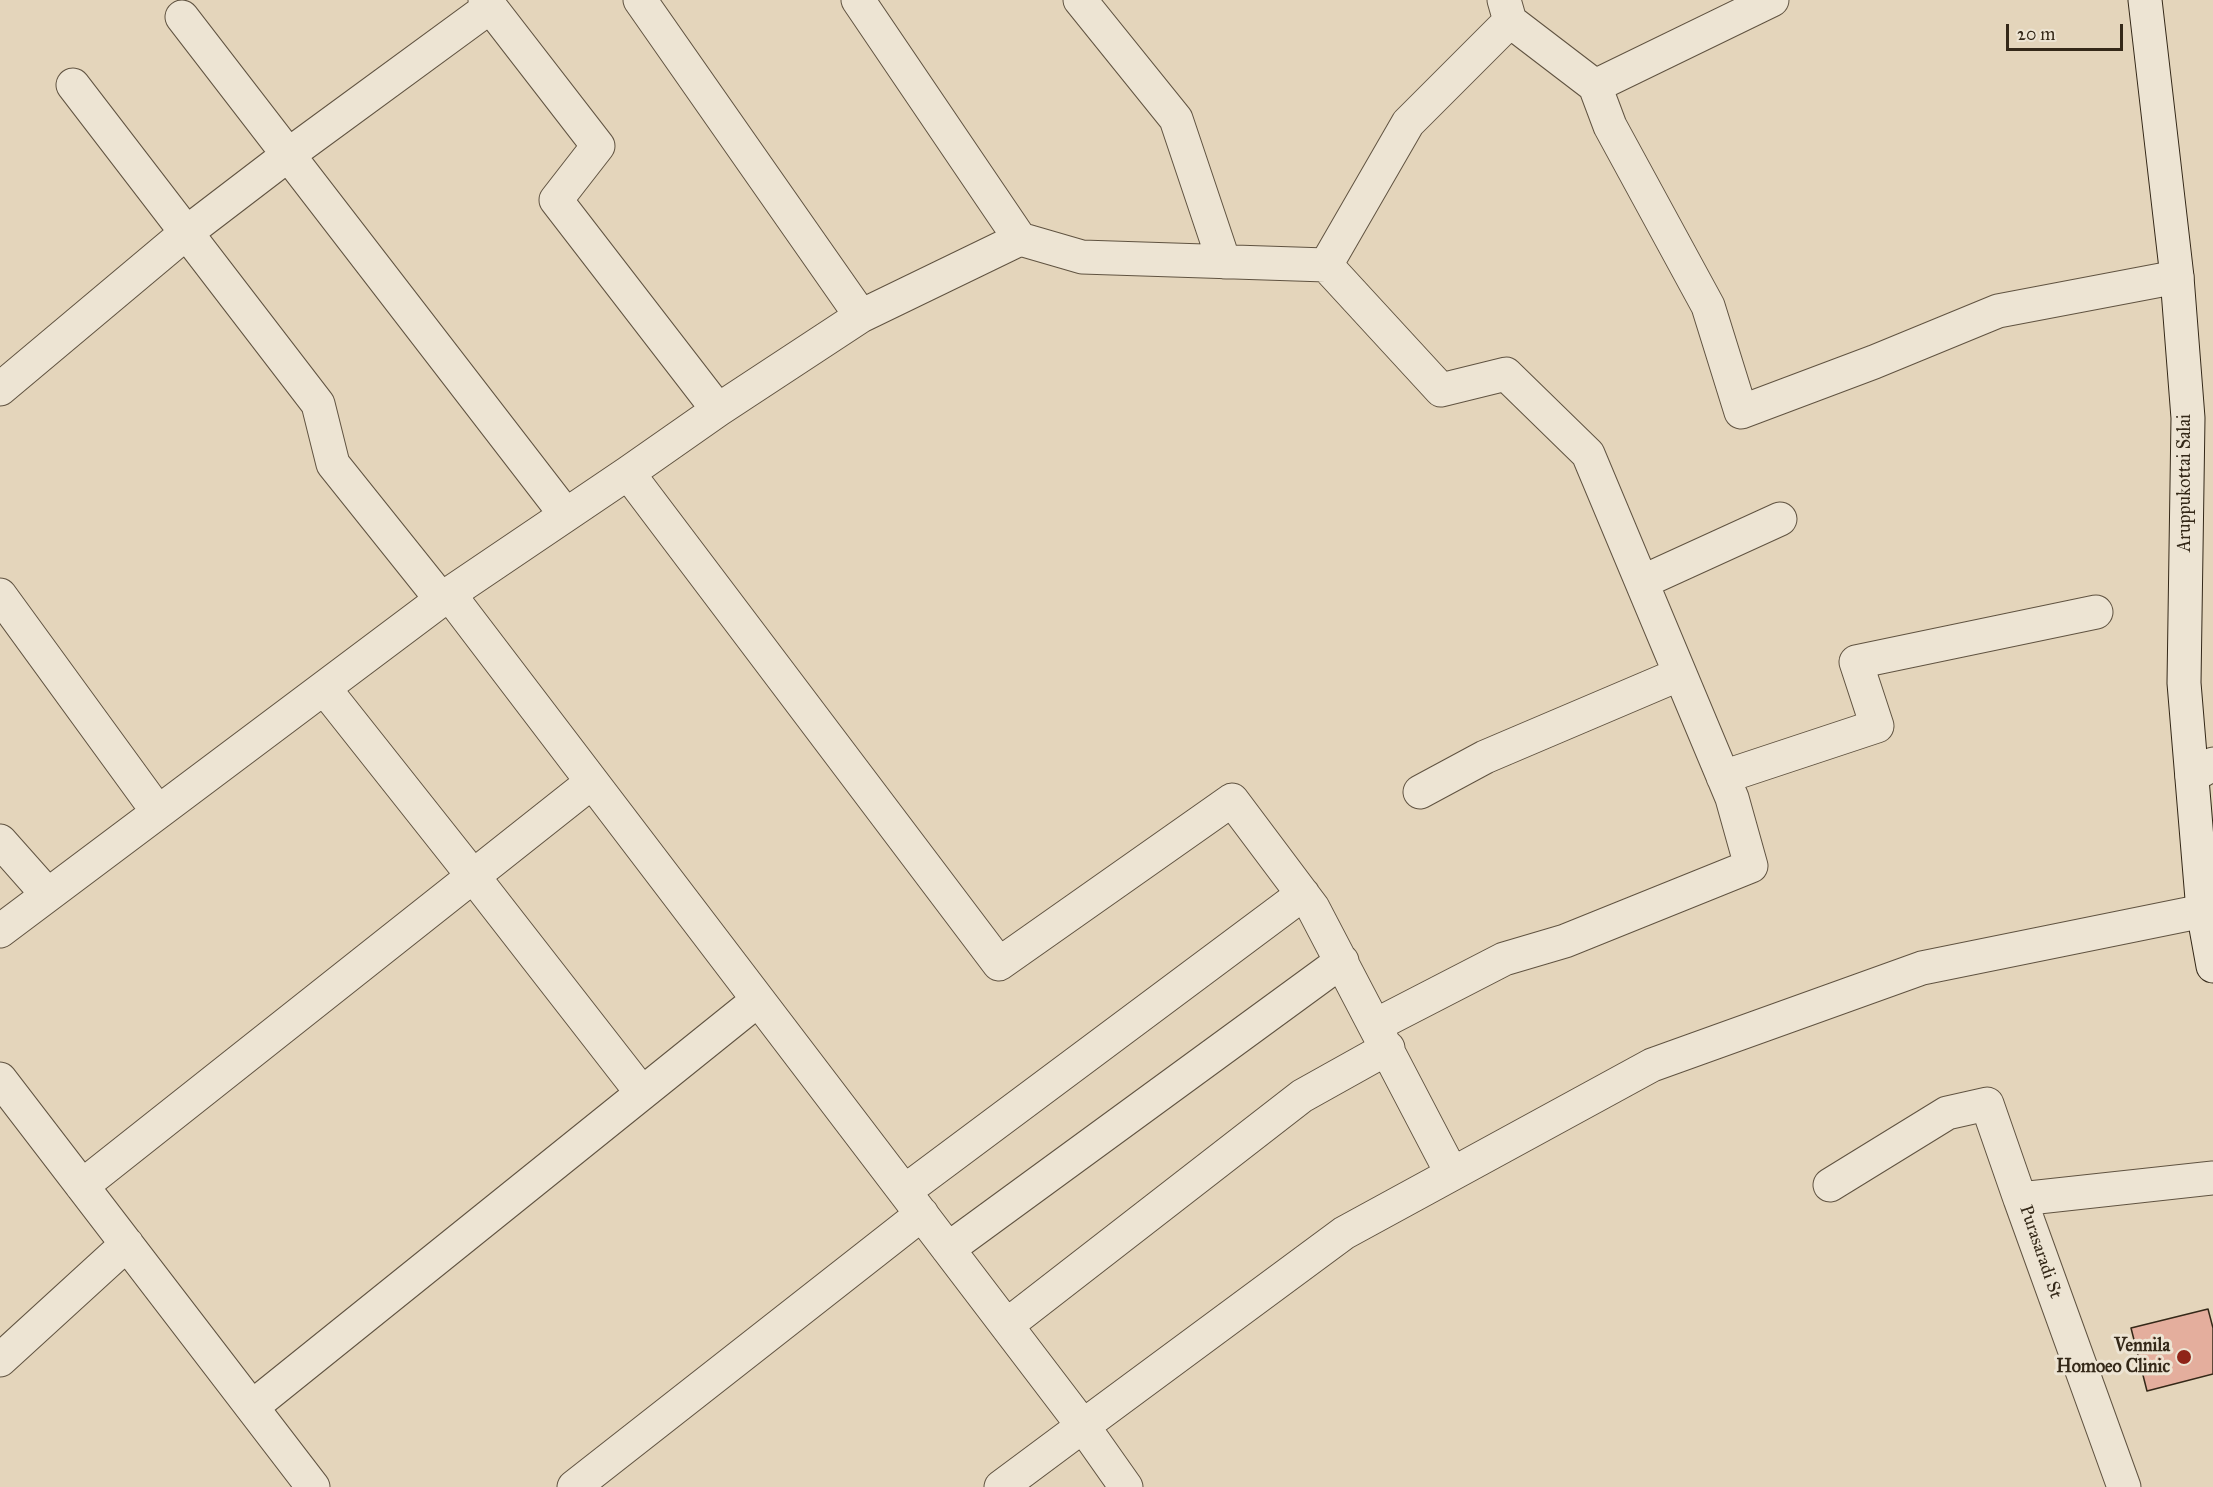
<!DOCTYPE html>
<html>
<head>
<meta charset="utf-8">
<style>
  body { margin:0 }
  #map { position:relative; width:2213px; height:1487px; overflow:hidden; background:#e4d5bb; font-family:"IM FELL Great Primer",serif }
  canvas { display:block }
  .scale { position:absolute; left:2006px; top:24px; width:117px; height:27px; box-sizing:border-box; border:3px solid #342818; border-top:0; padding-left:8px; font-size:18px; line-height:21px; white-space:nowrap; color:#342818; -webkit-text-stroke:4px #ede4d3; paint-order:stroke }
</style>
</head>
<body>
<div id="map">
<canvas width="2213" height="1487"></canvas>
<div class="scale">20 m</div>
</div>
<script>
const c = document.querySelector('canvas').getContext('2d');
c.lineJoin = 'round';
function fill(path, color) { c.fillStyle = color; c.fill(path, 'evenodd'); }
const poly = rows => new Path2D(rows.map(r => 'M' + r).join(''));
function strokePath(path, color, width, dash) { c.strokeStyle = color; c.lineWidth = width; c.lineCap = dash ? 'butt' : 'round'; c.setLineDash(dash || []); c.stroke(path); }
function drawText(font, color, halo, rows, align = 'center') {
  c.font = font + ' "IM FELL Great Primer",serif'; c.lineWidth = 6; c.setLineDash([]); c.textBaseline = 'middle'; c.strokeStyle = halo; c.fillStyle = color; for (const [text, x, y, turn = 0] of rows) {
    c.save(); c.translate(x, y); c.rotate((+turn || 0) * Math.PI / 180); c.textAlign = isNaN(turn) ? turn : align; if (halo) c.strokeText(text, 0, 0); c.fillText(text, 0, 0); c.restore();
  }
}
const building = poly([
  [2208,1309,2213,1328,2213,1374,2147,1391,2131,1328,2208,1309]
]);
fill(building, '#e4ae9d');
strokePath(building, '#342818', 1.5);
const minor = poly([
  [485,0,598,146,556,200,718,410],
  [640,0,861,316],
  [1080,0,1176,119,1224,262],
  [182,17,566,515],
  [1510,21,1595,86,1772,0],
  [73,85,318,404,333,464,441,599],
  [1595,86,1610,126,1708,306,1741,412,1874,362,1998,311,2177,277],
  [1020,239,1082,257,1326,265],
  [0,389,186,233,288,155,490,7],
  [628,473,999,964,1232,800,1313,908,1452,1174],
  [1642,582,1780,519],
  [449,594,1083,1426,1001,1487],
  [0,595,158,812],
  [324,688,473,876,642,1093],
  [2192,776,2213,764],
  [1723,777,1877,726,1856,662,2096,612],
  [1420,792,1485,757,1680,674],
  [0,841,48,895],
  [0,931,449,594,628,473,718,410,861,316,1020,239,858,0],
  [1376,1025,1504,959,1565,941,1751,866,1732,798,1588,454,1506,374,1441,390,1326,265,1408,123,1510,21,1504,0],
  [0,1079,313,1487],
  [1830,1185,1947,1113,1987,1104,2020,1199],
  [82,1186,592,782],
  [905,1191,1303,894],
  [948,1249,1342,961],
  [1007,1325,1302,1096,1388,1048],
  [0,1360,127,1244],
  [252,1407,758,1000],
  [574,1487,922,1214],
  [1126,1487,1083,1426,1344,1233,1652,1065,1922,968,2203,911],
  [2124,1487,2020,1199,2213,1178]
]);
const secondary = poly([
  [2145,0,2177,277,2188,418,2184,683,2203,911,2213,966]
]);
strokePath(minor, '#605341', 35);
strokePath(secondary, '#342818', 35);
strokePath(minor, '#ede4d3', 33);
strokePath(secondary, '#ede4d3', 33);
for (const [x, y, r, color] of [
  [2184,1357,8,"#8f2418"]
]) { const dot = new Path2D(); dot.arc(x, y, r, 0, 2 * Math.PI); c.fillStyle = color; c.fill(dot); strokePath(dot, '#ede4d3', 2); }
drawText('18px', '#342818', '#ede4d3', [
  ["Aruppukottai Salai",2186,483,-90],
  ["Purasaradi St",2040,1252,71]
]);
drawText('bold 18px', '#342818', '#ede4d3', [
  ["Vennila",2170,1347],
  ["Homoeo Clinic",2170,1368]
], 'right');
</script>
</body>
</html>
